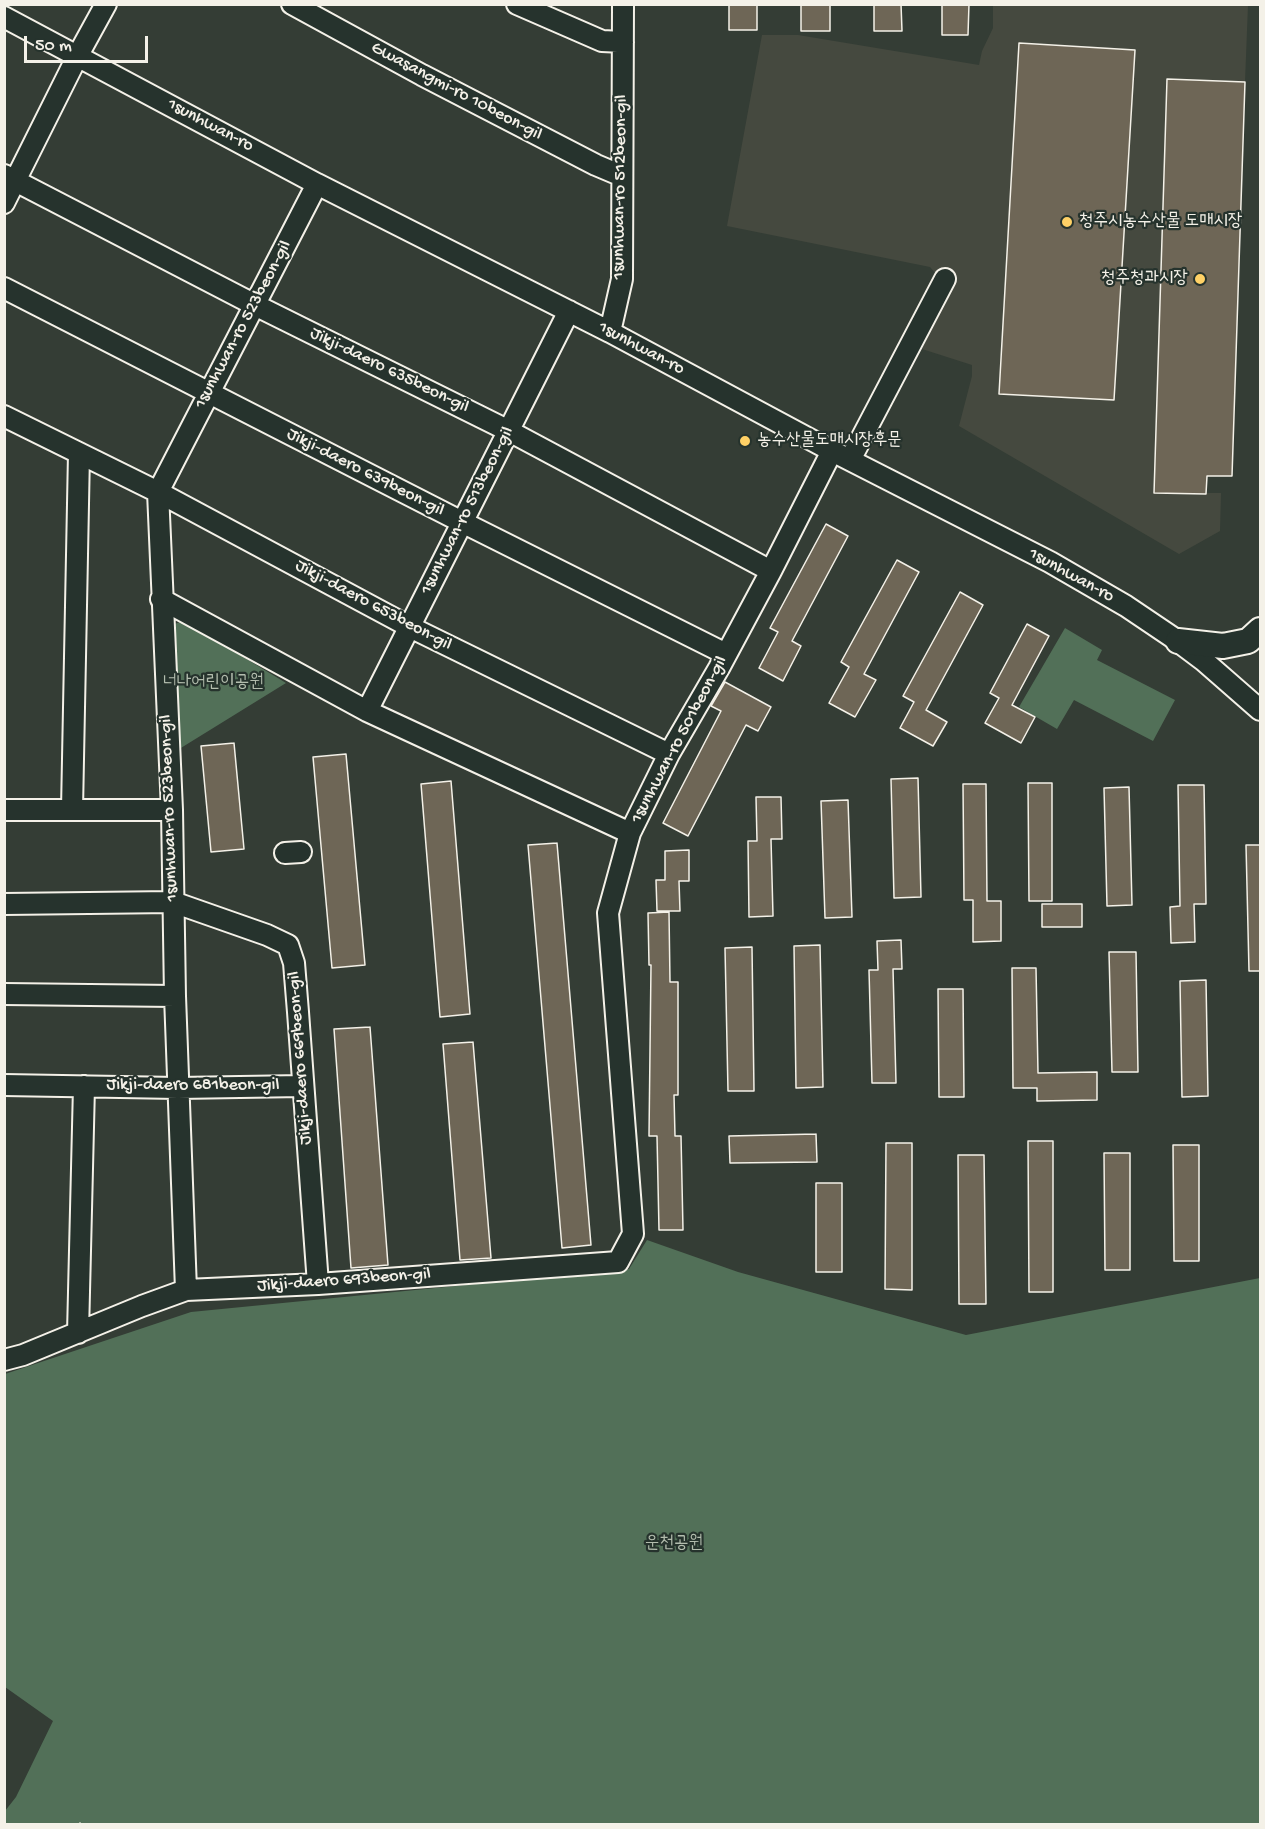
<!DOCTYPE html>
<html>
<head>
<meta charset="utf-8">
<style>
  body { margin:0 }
  #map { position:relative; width:1265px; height:1829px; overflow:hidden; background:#343d35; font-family:"Gochi Hand",sans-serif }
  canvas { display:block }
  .frame { position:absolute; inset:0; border:6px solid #f4f1e8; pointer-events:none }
  .scale { position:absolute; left:24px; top:36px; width:124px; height:27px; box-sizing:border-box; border:3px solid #f4f1e8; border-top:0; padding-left:8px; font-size:18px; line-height:21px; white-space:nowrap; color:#f4f1e8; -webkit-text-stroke:4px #26332d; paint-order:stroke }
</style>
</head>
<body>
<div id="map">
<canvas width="1265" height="1829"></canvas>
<div class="frame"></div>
<div class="scale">50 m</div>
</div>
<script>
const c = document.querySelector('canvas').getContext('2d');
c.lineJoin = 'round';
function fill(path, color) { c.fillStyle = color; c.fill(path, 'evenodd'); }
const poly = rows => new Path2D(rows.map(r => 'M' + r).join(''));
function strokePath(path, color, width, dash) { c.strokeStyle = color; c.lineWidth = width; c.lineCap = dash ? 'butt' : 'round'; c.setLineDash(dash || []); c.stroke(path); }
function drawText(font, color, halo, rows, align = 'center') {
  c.font = font + ' "Gochi Hand","Poor Story",sans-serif'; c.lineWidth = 4.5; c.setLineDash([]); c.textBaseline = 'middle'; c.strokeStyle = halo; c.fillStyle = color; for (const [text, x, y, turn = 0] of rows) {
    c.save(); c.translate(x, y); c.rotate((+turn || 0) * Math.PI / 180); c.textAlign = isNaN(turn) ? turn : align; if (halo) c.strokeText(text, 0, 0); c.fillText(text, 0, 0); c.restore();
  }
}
fill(poly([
  [993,5,1248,5,1245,82,1168,79,1155,493,1221,493,1220,531,1179,554,959,426,972,376,972,365,922,349,949,289,930,267,727,226,762,35,798,35,979,65,982,51,993,28],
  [1019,44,1135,51,1114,400,999,393]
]), '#45493f');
fill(poly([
  [184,621,286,683,176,751,171,625],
  [1065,628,1102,650,1097,660,1175,700,1153,741,1074,700,1057,729,1019,707],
  [647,1240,738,1272,966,1335,1260,1278,1260,1824,5,1824,5,1811,16,1797,53,1721,5,1687,5,1374,191,1312,629,1269]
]), '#527058');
const building = poly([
  [729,4,757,4,757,30,729,30,729,4],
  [801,4,830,4,830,31,801,31,801,4],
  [874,4,901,4,902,31,874,31,874,4],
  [942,4,969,4,968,35,942,35,942,4],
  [1019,43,1135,50,1114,400,999,394,1019,43],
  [1167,79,1245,82,1232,476,1207,476,1206,494,1154,493,1167,79],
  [826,524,848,536,792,641,801,646,783,681,759,668,778,632,770,628,826,524],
  [897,560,919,572,864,674,876,680,855,717,829,703,849,667,841,662,897,560],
  [960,592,983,605,926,710,947,722,933,746,900,728,914,702,903,696,960,592],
  [1027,624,1049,636,1012,705,1035,717,1021,743,985,723,999,698,990,693,1027,624],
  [725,682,771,707,758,731,746,725,688,836,663,823,721,711,711,706,725,682],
  [234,743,244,849,211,852,201,746,234,743],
  [346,754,365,965,332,968,313,757,346,754],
  [918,778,921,897,894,898,891,779,918,778],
  [451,781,470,1014,440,1017,421,784,451,781],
  [1028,783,1052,783,1052,901,1029,901,1028,783],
  [963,784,986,784,987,901,1001,901,1001,941,973,942,973,900,964,900,963,784],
  [1178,785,1204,785,1206,904,1194,904,1195,942,1171,943,1170,907,1180,906,1178,785],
  [1129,787,1132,905,1107,906,1104,788,1129,787],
  [756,797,781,797,782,839,771,839,773,916,749,917,748,841,757,841,756,797],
  [848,800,852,917,825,918,821,801,848,800],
  [557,843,591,1245,562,1248,528,845,557,843],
  [1246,845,1260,845,1260,971,1249,971,1246,845],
  [689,850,689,881,679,881,680,911,657,911,656,880,665,880,665,851,689,850],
  [1042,904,1082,904,1082,927,1042,927,1042,904],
  [669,912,670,982,678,982,678,1095,674,1095,675,1136,681,1136,683,1230,659,1230,657,1136,649,1136,651,965,649,965,648,913,669,912],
  [901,940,902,969,893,969,896,1083,872,1083,869,970,878,970,877,941,901,940],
  [820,945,823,1087,796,1088,794,946,820,945],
  [752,947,754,1091,728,1091,725,948,752,947],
  [1109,952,1136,952,1138,1072,1112,1072,1109,952],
  [1012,968,1036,968,1038,1073,1097,1072,1097,1100,1037,1101,1037,1088,1013,1088,1012,968],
  [1206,980,1208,1096,1182,1097,1180,981,1206,980],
  [938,989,963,989,964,1097,939,1097,938,989],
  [370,1027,388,1265,351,1268,334,1029,370,1027],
  [473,1042,491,1258,460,1260,443,1044,473,1042],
  [816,1134,817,1162,730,1163,729,1136,816,1134],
  [1028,1141,1053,1141,1053,1292,1029,1292,1028,1141],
  [886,1143,912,1143,912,1290,885,1289,886,1143],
  [1173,1145,1199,1145,1199,1261,1174,1261,1173,1145],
  [1104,1153,1130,1153,1130,1270,1105,1270,1104,1153],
  [958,1155,984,1155,986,1304,959,1304,958,1155],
  [816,1183,842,1183,842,1272,816,1272,816,1183]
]);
fill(building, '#6e6656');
strokePath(building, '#f4f1e8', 1.5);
const minor = poly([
  [292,4,422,75,596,165,622,176],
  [517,4,602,41,623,42],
  [4,17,317,184,610,332,832,451,1050,562,1126,606,1172,637,1204,661,1260,710],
  [4,175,255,305,509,431,771,571],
  [4,203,78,55,106,4],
  [4,288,462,522,726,654],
  [610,332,622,279,623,4],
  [4,416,158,492,410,627,669,754],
  [850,460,945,279],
  [161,599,367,711,630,833],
  [367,711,569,311],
  [4,810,172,810],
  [72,810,79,453],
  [285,853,301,852],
  [4,904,173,902,267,935,288,945,294,963,298,1012,318,1284],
  [4,994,175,996],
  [4,1085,178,1088,302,1086],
  [186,1290,175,996,172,810,158,492,317,184],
  [78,1333,84,1086],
  [4,1360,23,1355,142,1306,186,1290,318,1284,618,1262,633,1234,608,913,630,833,669,754,719,668,771,571,832,451]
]);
const major = poly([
  [1178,641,1223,646,1248,641,1260,630]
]);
strokePath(minor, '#f4f1e8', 24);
strokePath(major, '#f4f1e8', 28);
strokePath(poly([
  [79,1824,81,1824]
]), '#f4f1e8', 3, [4.5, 4.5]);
strokePath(minor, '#26332d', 20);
strokePath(major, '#26332d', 24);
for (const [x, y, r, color] of [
  [1067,222,6,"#ffd166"],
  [1200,279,6,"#ffd166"],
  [745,441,6,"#ffd166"]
]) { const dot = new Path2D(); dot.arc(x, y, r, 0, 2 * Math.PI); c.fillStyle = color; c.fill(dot); strokePath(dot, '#26332d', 2); }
drawText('18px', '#f4f1e8', '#26332d', [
  ["Gwasangmi-ro 10beon-gil",456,92,28],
  ["1sunhwan-ro",210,126,28],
  ["1sunhwan-ro 512beon-gil",621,187,-89],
  ["1sunhwan-ro 523beon-gil",244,325,-62],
  ["1sunhwan-ro",641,349,28],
  ["Jikji-daero 635beon-gil",389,371,26],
  ["Jikji-daero 639beon-gil",365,473,27],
  ["1sunhwan-ro 513beon-gil",468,511,-63],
  ["1sunhwan-ro",1071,576,29],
  ["Jikji-daero 653beon-gil",373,606,28],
  ["1sunhwan-ro 501beon-gil",680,740,-62],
  ["1sunhwan-ro 523beon-gil",170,808,-92],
  ["Jikji-daero 669beon-gil",301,1058,-94],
  ["Jikji-daero 681beon-gil",193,1086],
  ["Jikji-daero 693beon-gil",344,1281,-4]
]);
drawText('18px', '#f4f1e8', '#26332d', [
  ["청주시농수산물 도매시장",1079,222],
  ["청주청과시장",1188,279,"right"],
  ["농수산물도매시장후문",757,441]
], 'left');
drawText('18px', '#b3bdae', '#26332d', [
  ["너나어린이공원",213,683],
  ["운천공원",674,1544]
]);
</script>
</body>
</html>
